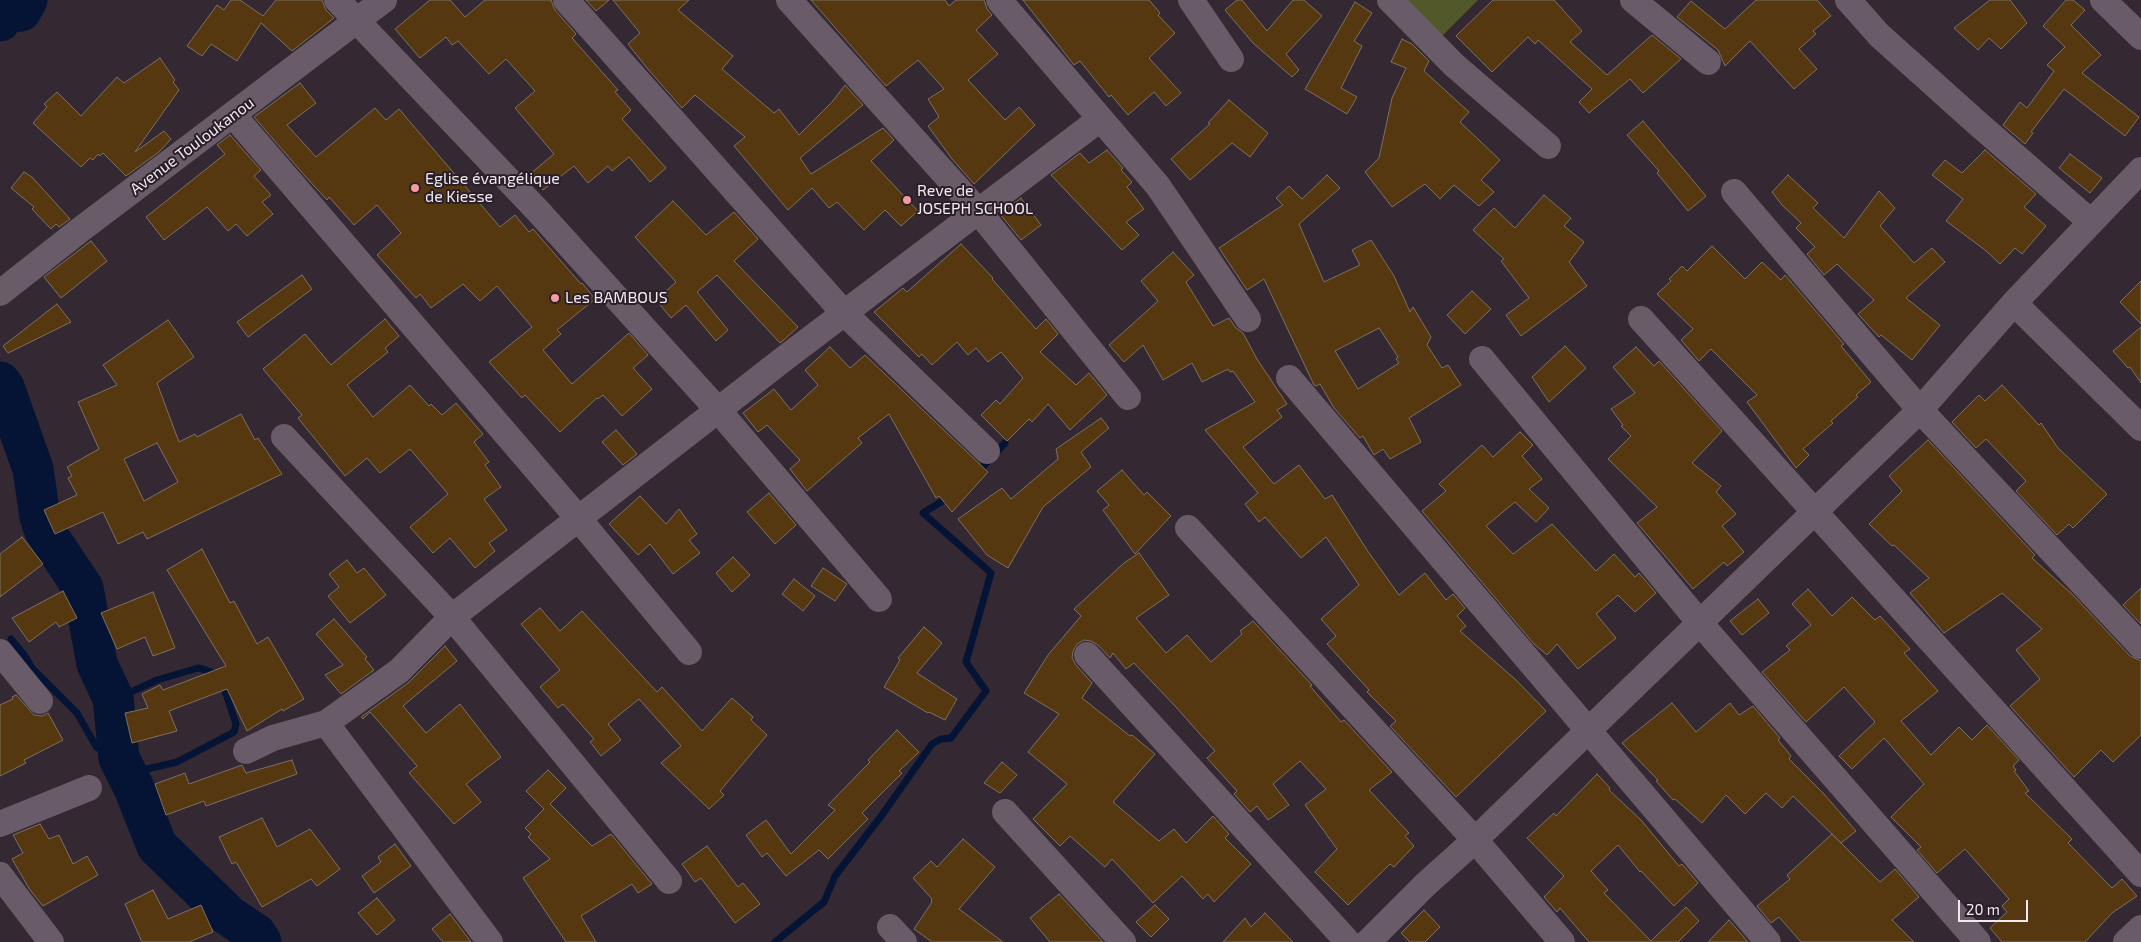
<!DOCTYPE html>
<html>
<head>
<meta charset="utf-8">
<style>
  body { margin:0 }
  #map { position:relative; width:2141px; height:942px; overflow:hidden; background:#342833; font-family:"Exo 2",sans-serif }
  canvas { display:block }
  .scale { position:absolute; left:1958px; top:900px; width:70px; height:22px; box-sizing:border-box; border:2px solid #f1e9f0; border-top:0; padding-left:6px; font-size:15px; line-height:18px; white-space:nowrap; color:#f1e9f0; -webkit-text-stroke:4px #2a1f29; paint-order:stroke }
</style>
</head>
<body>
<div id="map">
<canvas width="2141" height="942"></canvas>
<div class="scale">20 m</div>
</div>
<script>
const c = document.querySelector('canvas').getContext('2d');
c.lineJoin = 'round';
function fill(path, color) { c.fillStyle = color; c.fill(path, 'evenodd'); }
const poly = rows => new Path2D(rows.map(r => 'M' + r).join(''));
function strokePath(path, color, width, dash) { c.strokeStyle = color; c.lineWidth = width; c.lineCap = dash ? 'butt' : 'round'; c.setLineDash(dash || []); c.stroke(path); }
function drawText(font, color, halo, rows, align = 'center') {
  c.font = font + ' "Exo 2",sans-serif'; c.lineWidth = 4; c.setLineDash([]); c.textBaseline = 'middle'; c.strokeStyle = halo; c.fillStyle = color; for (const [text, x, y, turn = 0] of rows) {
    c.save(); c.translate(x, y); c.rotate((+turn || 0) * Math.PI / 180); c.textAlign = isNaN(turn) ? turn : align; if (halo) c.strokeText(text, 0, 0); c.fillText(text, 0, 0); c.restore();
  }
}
fill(poly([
  [1393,0,1478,0,1437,41]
]), '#53582a');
strokePath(poly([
  [978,472,1005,443],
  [11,639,25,656,32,668,77,713,97,748,101,747,105,751,114,753],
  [118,698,157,680,198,668,206,670,220,676,236,724,234,732,177,762,130,773],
  [775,942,824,902,835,876,882,815,932,744,941,739,951,738,986,691,966,662,991,573,923,513,949,497]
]), '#051435', 7);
strokePath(poly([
  [0,21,1,14,21,11,27,0],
  [0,382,4,387,33,469,40,517,45,531,83,588,97,664,113,698,119,758,134,788,157,846,229,916,256,934,261,942]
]), '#051435', 41);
const building = poly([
  [231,0,240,0,263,16,276,0,322,0,326,10,334,18,292,51,261,23,237,61,211,44,202,56,187,46,217,5,224,10,231,0],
  [430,0,450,0,465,17,485,0,551,0,555,10,576,34,572,38,618,90,615,92,631,110,622,119,666,168,650,182,629,157,612,171,608,166,588,183,574,166,543,190,530,174,554,154,515,108,535,91,506,59,489,74,458,41,452,45,446,37,420,58,395,29,430,0],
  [586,0,609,0,596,11,586,0],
  [613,0,689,0,678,10,733,56,722,69,774,113,779,109,799,135,832,102,845,85,863,105,800,158,811,174,883,128,894,140,871,161,918,211,901,226,885,210,864,230,837,202,829,208,812,188,788,210,734,146,745,137,695,95,682,108,647,68,628,44,640,33,613,0],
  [811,0,945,0,949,6,956,0,984,0,987,9,992,15,976,30,998,54,968,80,1005,120,1019,107,1035,125,974,184,952,159,928,126,939,117,928,99,944,89,918,60,886,86,811,0],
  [1023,0,1149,0,1160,13,1158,15,1175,33,1149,58,1181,93,1166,106,1154,92,1128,115,1111,95,1109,97,1080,61,1074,65,1023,0],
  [1237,0,1242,0,1267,31,1293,0,1304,0,1322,16,1286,54,1299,70,1292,77,1253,43,1225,10,1237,0],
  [1493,0,1554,0,1582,31,1570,42,1607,75,1652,35,1681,59,1643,93,1630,79,1589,113,1579,102,1592,89,1538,40,1535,44,1528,37,1492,72,1456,36,1493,0],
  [1756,0,1817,0,1831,16,1813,31,1816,34,1799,49,1817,69,1794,89,1750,41,1725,66,1718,50,1677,17,1691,1,1725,29,1756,0],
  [1990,0,2010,0,2027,23,2001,49,1989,38,1978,50,1954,28,1990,0],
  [2066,0,2073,0,2085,10,2071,25,2101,55,2082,73,2139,117,2125,136,2064,89,2031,132,2033,133,2025,144,2003,125,2020,102,2027,108,2054,71,2047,65,2065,47,2043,26,2066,0],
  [1355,2,1372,13,1354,41,1362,46,1341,88,1357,97,1347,114,1305,89,1355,2],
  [1402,39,1412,44,1429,61,1424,71,1469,112,1460,122,1500,160,1481,180,1494,192,1479,206,1454,185,1440,199,1425,184,1392,207,1365,172,1379,158,1392,98,1406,68,1391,62,1402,39],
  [160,58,175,80,173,82,179,90,135,152,164,131,171,139,159,152,126,176,103,153,100,156,98,154,93,160,90,158,81,167,33,123,47,107,44,104,57,92,81,116,117,77,124,83,160,58],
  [300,83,316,103,287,125,316,157,375,108,386,120,399,109,500,227,515,215,529,232,533,229,581,284,582,283,595,299,557,330,561,334,543,350,572,384,629,333,648,355,633,368,652,389,622,416,603,395,598,399,597,398,560,432,525,395,522,398,489,362,532,327,497,286,480,301,463,284,431,308,420,294,416,298,377,255,401,233,377,205,354,225,329,197,327,200,305,176,254,117,300,83],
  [1229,100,1268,133,1250,157,1232,143,1190,180,1171,159,1210,124,1208,123,1229,100],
  [1643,121,1706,196,1688,211,1657,173,1659,171,1627,135,1643,121],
  [230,135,261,170,254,176,271,195,262,202,273,214,247,236,236,224,228,231,207,207,164,240,146,217,225,154,217,145,230,135],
  [1107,150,1123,168,1121,170,1132,182,1127,187,1144,209,1126,222,1139,235,1122,250,1051,175,1080,153,1089,163,1107,150],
  [1985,150,2036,194,2024,207,2046,226,2022,254,2015,248,2000,264,1985,250,1946,221,1963,199,1932,175,1945,160,1962,173,1985,150],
  [2070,154,2102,178,2090,193,2059,168,2070,154],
  [24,172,32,177,70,219,59,227,56,224,51,229,32,209,34,207,11,188,24,172],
  [1327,175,1340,188,1299,224,1324,282,1360,265,1352,250,1371,240,1394,276,1410,312,1413,307,1431,337,1427,345,1442,368,1448,365,1461,385,1409,418,1421,442,1390,459,1383,449,1374,455,1363,436,1360,438,1334,408,1320,384,1316,386,1314,385,1264,279,1247,290,1219,248,1283,205,1276,198,1289,186,1302,199,1327,175],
  [1379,328,1398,357,1396,359,1399,363,1358,389,1335,351,1379,328],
  [1788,175,1818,203,1813,208,1844,238,1879,191,1895,208,1880,226,1914,263,1932,248,1945,262,1906,298,1940,325,1912,360,1881,335,1879,337,1858,314,1874,300,1837,264,1824,275,1807,254,1815,247,1796,228,1801,223,1782,205,1772,192,1788,175],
  [1544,195,1571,218,1564,226,1584,242,1569,262,1587,286,1521,336,1506,315,1529,298,1501,261,1504,259,1473,230,1494,208,1515,228,1544,195],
  [1021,198,1041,225,1021,240,1000,214,1021,198],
  [673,201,706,235,734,212,758,239,734,261,798,327,785,339,780,343,717,275,697,292,728,330,716,341,686,305,671,318,656,300,676,282,635,237,673,201],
  [91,241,107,261,61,298,44,277,91,241],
  [961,244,993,278,992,279,1036,329,1046,319,1058,334,1040,352,1076,385,1089,373,1107,395,1070,430,1048,404,1032,422,1029,419,1007,441,981,415,996,400,1000,404,1023,378,1001,352,988,362,976,348,968,355,957,342,932,365,922,354,919,357,874,312,903,288,907,292,961,244],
  [1712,246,1745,279,1762,262,1781,280,1785,275,1844,344,1841,346,1871,382,1856,395,1858,397,1831,421,1833,423,1803,449,1809,455,1796,468,1747,402,1757,395,1711,349,1699,361,1681,340,1693,329,1657,294,1671,281,1669,279,1682,266,1687,271,1712,246],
  [1173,252,1194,275,1186,282,1213,326,1229,318,1236,328,1243,333,1257,359,1287,404,1277,410,1282,417,1243,447,1274,484,1299,465,1325,499,1332,495,1367,550,1399,595,1425,573,1446,600,1453,594,1465,608,1457,616,1466,626,1460,631,1516,680,1546,711,1456,797,1390,726,1396,721,1367,692,1369,690,1327,644,1336,636,1321,619,1359,585,1326,537,1301,558,1265,517,1259,522,1245,504,1258,493,1205,430,1255,402,1233,371,1230,372,1228,369,1202,382,1192,363,1163,380,1143,345,1124,362,1109,345,1158,301,1141,281,1173,252],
  [302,275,312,289,248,337,237,322,302,275],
  [2141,281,2141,324,2120,302,2141,281],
  [1472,291,1491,309,1465,334,1447,315,1472,291],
  [57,304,71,322,8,353,3,346,57,304],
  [385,319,399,336,385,348,388,352,347,385,373,417,410,385,429,406,431,404,442,415,456,403,483,434,474,442,489,462,485,465,501,487,484,499,507,530,489,543,495,551,475,568,450,538,433,553,410,527,448,494,410,449,380,473,367,458,345,476,298,418,302,415,263,369,305,334,331,365,385,319],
  [168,320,194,357,157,383,179,442,195,434,197,437,241,414,255,440,258,438,282,474,147,539,143,532,118,544,103,512,55,534,44,510,77,495,68,478,72,476,67,467,99,449,78,402,117,385,103,365,168,320],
  [157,443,178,482,144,501,124,459,157,443],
  [2141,327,2141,383,2130,367,2128,368,2113,351,2141,327],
  [1565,346,1586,368,1549,402,1532,377,1565,346],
  [830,347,850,368,865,355,988,472,952,512,939,496,936,498,889,414,858,438,862,443,807,491,790,469,800,460,767,425,758,432,743,413,774,389,791,410,818,385,805,370,830,347],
  [1636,347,1654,366,1659,361,1722,431,1692,463,1721,486,1716,492,1736,514,1722,526,1744,552,1727,566,1724,562,1693,589,1637,523,1657,507,1608,459,1631,436,1621,426,1623,425,1611,409,1635,393,1613,367,1636,347],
  [2002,385,2039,425,2041,423,2058,448,2107,494,2073,528,2069,524,2057,535,2016,491,2026,481,1986,439,1976,448,1952,422,1979,395,1985,401,2002,385],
  [1101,418,1109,428,1081,452,1091,467,1043,507,1008,568,987,555,958,519,1002,488,1011,499,1058,459,1056,449,1101,418],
  [616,430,637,454,623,465,602,442,616,430],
  [1520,432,1533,445,1522,456,1542,479,1529,489,1549,508,1536,522,1515,502,1486,526,1513,554,1552,524,1596,571,1614,554,1635,577,1639,573,1656,593,1635,612,1618,595,1596,614,1616,638,1578,669,1557,644,1547,655,1534,644,1422,511,1446,491,1439,484,1482,445,1493,457,1520,432],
  [1928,440,2035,555,2032,558,2073,595,2130,656,2141,661,2141,735,2113,762,2101,750,2074,777,2010,706,2040,679,2016,650,2042,629,2002,593,1944,633,1910,593,1929,578,1894,545,1892,546,1869,524,1902,491,1889,476,1928,440],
  [1122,470,1144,495,1147,492,1171,516,1135,554,1103,510,1109,505,1097,491,1122,470],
  [769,493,796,525,775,544,747,512,769,493],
  [640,496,666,524,679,509,697,534,689,540,700,553,673,574,650,544,638,555,609,524,640,496],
  [22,537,43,564,0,597,0,554,22,537],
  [202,549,230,603,234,601,257,644,268,637,304,699,283,711,282,709,247,731,227,689,169,711,177,731,132,743,125,713,148,708,142,694,160,685,163,690,226,666,167,570,202,549],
  [1139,553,1169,595,1136,618,1166,653,1187,635,1211,662,1242,634,1240,631,1253,621,1312,685,1310,686,1341,722,1344,720,1392,772,1369,790,1409,833,1405,836,1414,846,1394,867,1390,864,1348,905,1315,872,1337,849,1305,805,1326,789,1300,761,1273,784,1289,805,1268,820,1257,806,1250,812,1234,794,1237,791,1207,758,1215,751,1175,706,1134,663,1126,669,1113,653,1110,658,1098,645,1091,641,1084,640,1077,644,1073,651,1072,658,1076,665,1092,683,1082,698,1130,736,1132,735,1155,754,1113,802,1159,841,1174,829,1186,843,1213,816,1229,834,1225,838,1251,864,1214,902,1208,894,1203,899,1182,876,1153,903,1112,859,1105,867,1070,836,1060,846,1033,819,1067,784,1028,752,1059,714,1024,693,1048,655,1081,616,1074,609,1124,563,1139,553],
  [733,557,750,575,732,592,716,573,733,557],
  [347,560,357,573,364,568,386,595,350,623,328,596,339,587,329,574,347,560],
  [823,568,847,584,835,601,811,586,823,568],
  [794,579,815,596,803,611,782,594,794,579],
  [2141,588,2141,624,2123,605,2141,588],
  [1808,589,1832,616,1852,597,1875,620,1880,616,1910,649,1904,653,1938,691,1901,721,1931,755,1959,727,1972,740,1987,725,2019,760,2013,766,2016,770,2014,771,2029,791,2025,793,2072,839,2068,843,2112,888,2122,879,2137,896,2112,913,2085,942,2002,942,1990,928,2007,912,2002,906,2009,899,1965,849,1937,873,1917,850,1921,847,1891,817,1924,784,1884,738,1852,769,1839,756,1875,722,1844,687,1806,722,1762,672,1790,650,1786,646,1811,625,1792,604,1808,589],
  [63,591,77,618,59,627,56,622,29,642,12,618,63,591],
  [153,592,175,648,153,656,145,637,117,649,101,613,153,592],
  [1758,599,1769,613,1742,635,1730,621,1758,599],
  [540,608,560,631,582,611,657,692,662,687,702,731,732,698,753,717,751,720,767,735,720,791,724,795,709,809,661,763,681,746,639,699,608,724,621,740,601,756,590,742,594,739,563,704,558,708,540,687,560,670,521,624,540,608],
  [334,619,367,657,365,659,374,670,341,694,325,675,343,665,316,634,334,619],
  [924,627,942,643,917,673,957,699,945,720,929,712,928,713,884,687,900,660,898,658,924,627],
  [445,646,457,661,403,706,426,733,460,704,501,757,466,784,481,802,454,824,409,773,417,766,386,730,370,712,363,719,361,717,408,683,445,646],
  [16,695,34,715,42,716,48,713,63,740,24,760,26,763,0,776,0,705,13,699,12,697,16,695],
  [1672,703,1696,732,1730,703,1739,715,1753,706,1780,738,1778,740,1791,756,1789,759,1824,794,1856,831,1841,843,1793,796,1782,808,1766,793,1745,814,1726,795,1702,823,1675,799,1673,800,1656,781,1658,780,1622,743,1672,703],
  [897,730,919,752,899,771,902,773,862,813,868,819,828,859,819,850,786,876,767,853,762,857,746,835,766,820,791,854,835,810,828,805,870,762,868,760,897,730],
  [292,760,297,774,206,806,204,801,166,815,155,784,185,773,189,784,242,765,246,773,292,760],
  [1002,762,1017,775,1000,793,984,783,1002,762],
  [548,770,566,788,550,804,592,846,611,834,652,884,638,893,632,884,581,916,596,942,566,942,523,878,550,859,528,837,531,834,525,828,544,809,526,791,548,770],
  [1597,774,1610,788,1609,790,1641,820,1679,866,1682,864,1698,883,1674,906,1641,871,1640,872,1618,845,1591,871,1608,890,1604,893,1651,941,1686,907,1699,921,1678,942,1589,942,1560,908,1557,912,1544,897,1564,876,1527,838,1554,813,1556,816,1597,774],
  [262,818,277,847,310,829,340,869,317,886,311,879,262,907,236,862,232,864,219,837,262,818],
  [40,824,49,839,59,835,73,864,87,856,98,875,43,906,30,890,12,859,23,853,13,835,40,824],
  [1832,834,1880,882,1895,869,1919,897,1892,920,1914,942,1801,942,1779,917,1771,923,1757,906,1790,879,1787,875,1832,834],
  [963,839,995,867,959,909,1003,942,932,942,914,929,932,902,931,901,932,899,913,878,931,861,937,867,963,839],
  [395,844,411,866,374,893,362,876,381,862,378,857,395,844],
  [707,846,738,887,743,883,760,904,735,923,701,878,695,882,682,864,707,846],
  [153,890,168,919,201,905,213,932,189,942,142,942,125,904,153,890],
  [1059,894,1103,942,1050,942,1030,918,1059,894],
  [377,898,395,920,377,935,358,913,377,898],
  [1155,905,1169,919,1151,937,1136,922,1155,905],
  [1424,910,1440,927,1425,942,1410,942,1401,933,1424,910],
  [1265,913,1293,942,1223,942,1245,918,1251,927,1265,913],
  [450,914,471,942,443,942,432,929,450,914],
  [1729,920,1748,942,1708,942,1729,920]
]);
fill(building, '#553810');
strokePath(building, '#7c7063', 1);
strokePath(poly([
  [337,0,538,211,718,410,879,599],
  [566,0,844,313,987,451],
  [789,0,978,211,1128,397],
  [999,0,1158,186,1248,319],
  [1191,0,1231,59],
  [1390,0,1454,65,1548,146],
  [1633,0,1708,62],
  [1848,0,1879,35,1976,122,2091,222],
  [2103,0,2141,37],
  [233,115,578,518,689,652],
  [1734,192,1920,410,2141,646],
  [0,293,80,230,384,0],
  [2014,303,2141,428],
  [1641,319,2141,874],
  [1482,359,1700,623,1978,942],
  [1289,378,1768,942],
  [284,437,452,617,669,881],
  [1188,528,1475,840,1562,942],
  [0,652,40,701],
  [1087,655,1348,942],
  [326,723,490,942],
  [246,751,273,738,326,723,399,671,452,617,785,358,1100,119],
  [1005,812,1123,942],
  [0,824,89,788],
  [0,875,51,942],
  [890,927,904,942],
  [1368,942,1425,885,1475,840,1920,410,2014,303,2141,170],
  [2126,942,2141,928]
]), '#695c68', 26);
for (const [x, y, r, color] of [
  [415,188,5,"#f59b9d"],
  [907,200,5,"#f59b9d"],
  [555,298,5,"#f59b9d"]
]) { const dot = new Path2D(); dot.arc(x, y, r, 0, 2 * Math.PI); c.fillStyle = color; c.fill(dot); strokePath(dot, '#2a1f29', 2); }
drawText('16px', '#f1e9f0', '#2a1f29', [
  ["Avenue Touloukanou",192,146,-37]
]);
drawText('16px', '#f1e9f0', '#2a1f29', [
  ["Eglise évangélique",425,179],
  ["de Kiesse",425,197],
  ["Reve de",917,191],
  ["JOSEPH SCHOOL",917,209],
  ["Les BAMBOUS",565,298]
], 'left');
</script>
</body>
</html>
